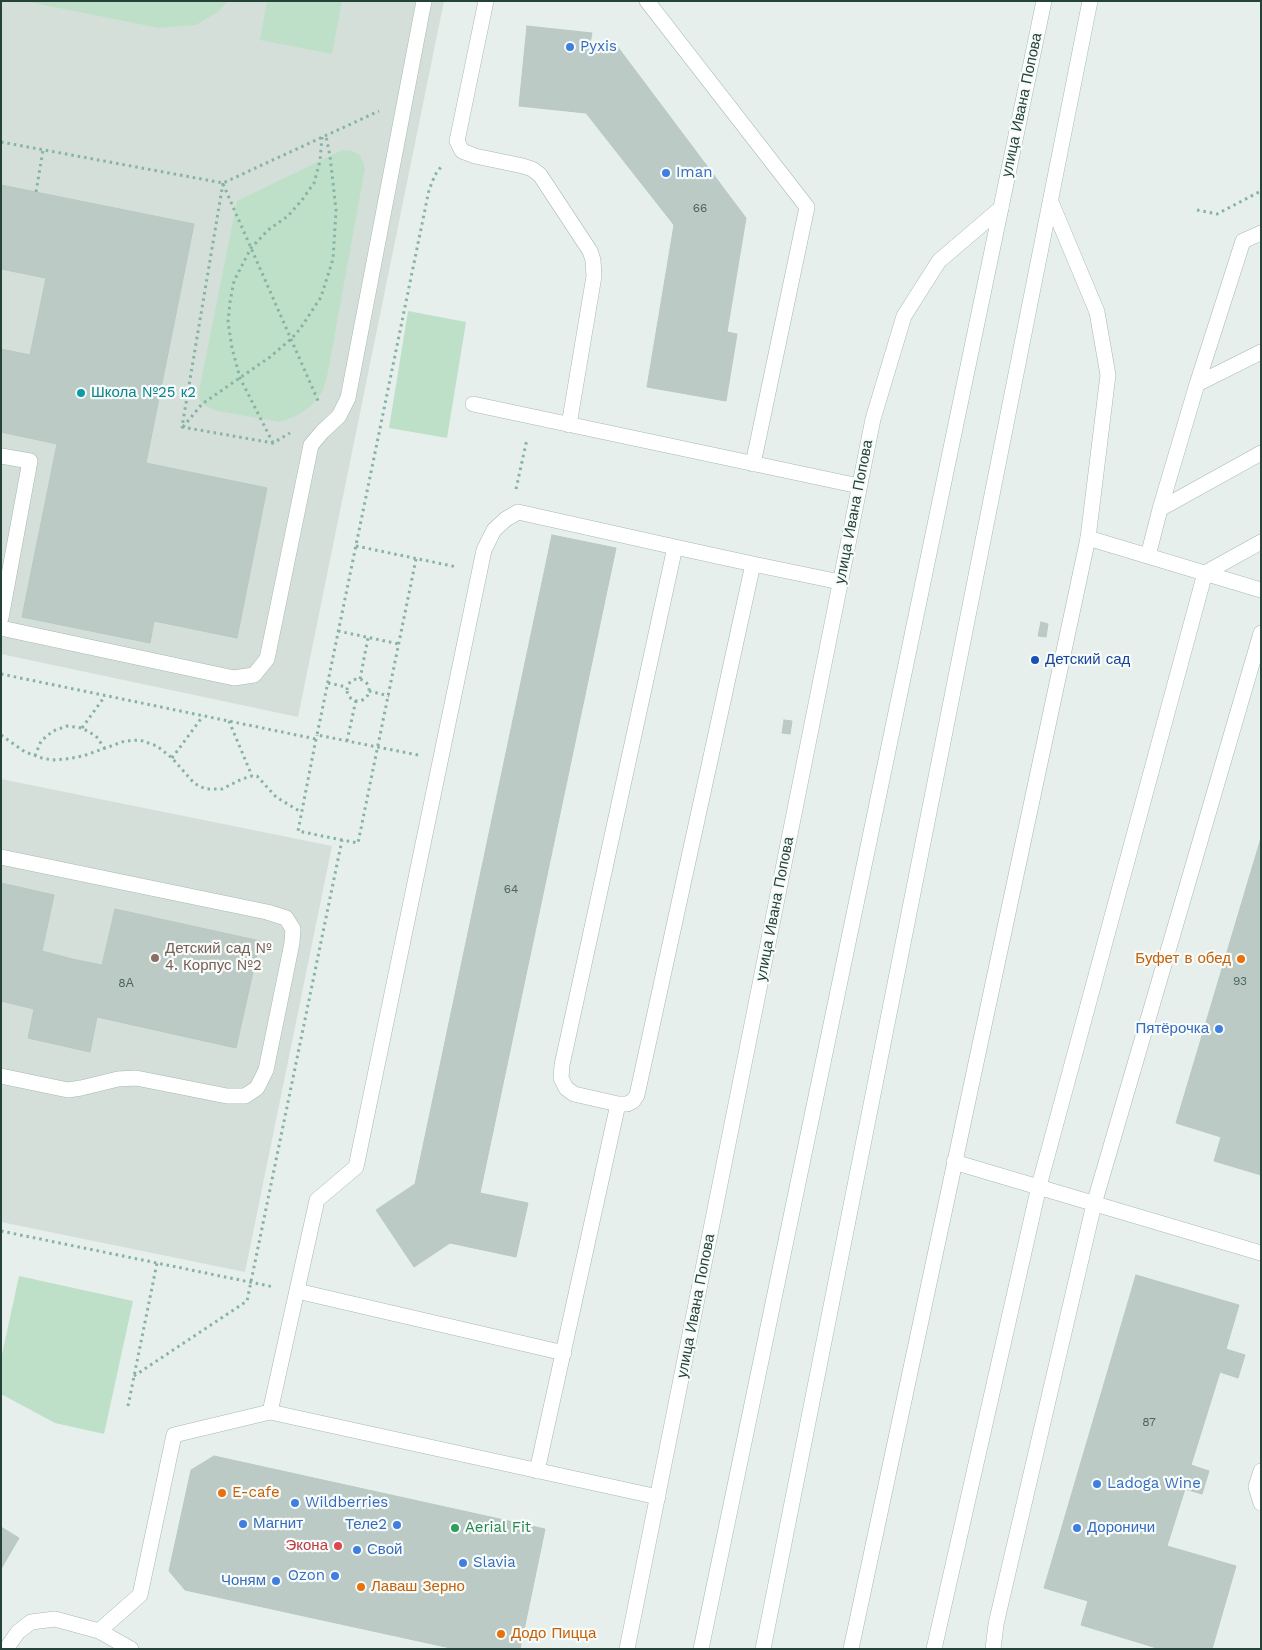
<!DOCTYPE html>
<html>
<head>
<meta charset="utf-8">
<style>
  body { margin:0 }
  #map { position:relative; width:1262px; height:1650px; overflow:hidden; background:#e6efeb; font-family:"Work Sans",sans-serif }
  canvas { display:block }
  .frame { position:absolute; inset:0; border:2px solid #24423a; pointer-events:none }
</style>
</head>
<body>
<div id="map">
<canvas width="1262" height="1650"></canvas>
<div class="frame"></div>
</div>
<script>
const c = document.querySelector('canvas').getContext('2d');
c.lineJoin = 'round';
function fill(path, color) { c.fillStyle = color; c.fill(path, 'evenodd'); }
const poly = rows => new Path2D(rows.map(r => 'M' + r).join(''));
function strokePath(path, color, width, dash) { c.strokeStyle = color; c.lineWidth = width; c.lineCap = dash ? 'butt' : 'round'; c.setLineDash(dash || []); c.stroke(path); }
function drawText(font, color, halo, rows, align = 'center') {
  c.font = font + ' "Work Sans",sans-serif'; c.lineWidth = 4.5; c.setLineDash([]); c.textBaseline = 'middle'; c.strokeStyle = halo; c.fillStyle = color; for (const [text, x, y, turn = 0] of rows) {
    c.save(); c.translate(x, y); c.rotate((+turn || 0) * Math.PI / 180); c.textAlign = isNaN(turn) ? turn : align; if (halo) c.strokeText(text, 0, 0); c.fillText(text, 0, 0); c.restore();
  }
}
fill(poly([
  [1,1,444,1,298,717,1,654],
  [1,779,332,846,245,1272,1,1222]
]), '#d4dfda');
fill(poly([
  [24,1,228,1,218,12,196,25,159,28],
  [267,1,342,1,332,54,260,40],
  [342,150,352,151,360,155,365,168,327,377,322,392,311,406,298,415,280,422,217,411,202,404,198,396,237,201],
  [408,311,466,322,447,438,389,428],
  [19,1276,133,1301,104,1434,55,1423,1,1394,1,1359]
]), '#bfe0c8');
const building = poly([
  [527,26,592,33,590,43,617,46,746,218,727,332,737,334,726,401,647,387,674,225,586,113,519,106,527,26],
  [1,185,194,224,146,463,267,488,237,638,154,621,150,643,22,617,57,444,1,432,1,349,30,355,46,278,1,269,1,185],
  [552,535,616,548,480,1193,528,1203,516,1257,450,1243,414,1267,376,1210,415,1184,552,535],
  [1041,622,1048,624,1046,637,1038,636,1041,622],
  [784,720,792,721,790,734,782,733,784,720],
  [1261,838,1261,1175,1214,1161,1221,1137,1176,1123,1261,838],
  [1,883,54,895,42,951,72,959,102,965,115,909,260,941,236,1048,97,1017,90,1052,28,1038,34,1009,1,1001,1,883],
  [1136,1275,1239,1305,1226,1349,1245,1355,1238,1378,1220,1372,1191,1465,1209,1471,1202,1494,1185,1489,1167,1546,1236,1566,1212,1649,1160,1649,1081,1625,1088,1601,1044,1588,1136,1275],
  [214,1456,545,1529,520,1649,455,1649,185,1590,169,1571,191,1470,214,1456],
  [1,1527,19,1538,1,1569,1,1527]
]);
fill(building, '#bbcac4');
strokePath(building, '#b8c9c2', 1);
const lane = poly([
  [486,1,457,141,462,151,475,156,523,166,532,169,540,175,590,251,593,260,594,276,569,425],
  [647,1,807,207,753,464],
  [1197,384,1243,241,1261,233],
  [473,404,859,486],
  [1,456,30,461,1,618],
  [1160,509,1197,384,1261,352],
  [1088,538,1261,590],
  [1148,556,1160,509,1261,453],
  [753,564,840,582],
  [1,628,234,678,254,675,267,659,311,445,322,432,339,416,348,398,424,1],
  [1,857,267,912,286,918,293,929,292,943,266,1070,257,1088,245,1096,227,1096,136,1078,118,1079,81,1088,68,1090,1,1076],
  [618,1104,574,1094,566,1088,561,1078,562,1065,675,547],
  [954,1162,1261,1253],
  [297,1291,564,1353],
  [270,1412,317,1200,356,1167,484,550,494,530,506,519,518,512,675,547,753,564,637,1095,633,1101,627,1104,618,1104,537,1471],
  [1261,1471,1256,1487,1261,1503],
  [99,1631,140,1595,174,1435,270,1412,658,1497],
  [6,1649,18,1632,31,1622,55,1619,99,1631,131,1649],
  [934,1649,1039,1186,1205,573,1261,542],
  [993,1649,996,1624,1094,1204,1261,633]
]);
const street = poly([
  [627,1649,873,419,904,316,939,261,1001,208],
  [851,1649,1088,538,1108,375,1097,312,1051,202]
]);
const secondary = poly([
  [701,1649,1044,1],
  [763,1649,1090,1]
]);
strokePath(lane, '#a8b8b2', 16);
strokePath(street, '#a8b8b2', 16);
strokePath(secondary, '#a4bbb3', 16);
strokePath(poly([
  [1,142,223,183,379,111],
  [223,183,182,427,273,443,290,433],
  [223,184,319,403],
  [36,192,43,150],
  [1197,210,1217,214,1261,191],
  [183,427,202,404,270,357,291,339,300,329,321,297,333,259,336,210,330,156,326,136],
  [273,443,240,378,232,348,228,322,230,302,234,281,251,248,268,230,288,216,302,200,314,183,320,161,322,137],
  [516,489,527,439],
  [356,546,457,567],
  [338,631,399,644],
  [1,674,316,739,317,735],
  [360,679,368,638],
  '347 690a11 11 0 1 1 22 0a11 11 0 1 1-22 0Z',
  [328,683,347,687],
  [369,691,389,696],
  [229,721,252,776],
  [82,728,105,696],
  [1,735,25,752,42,758,52,760,66,759,83,756,125,741,140,740,157,746,172,758,194,783,201,787,207,789,222,789,242,779,252,776,257,776,276,797,301,812],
  [316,739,298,831,342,840],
  [347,741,356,700],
  [418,755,317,735,429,190,435,175,443,164],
  [35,756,41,741,53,731,67,726,82,728,96,736,105,749],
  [172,758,203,716],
  [1,1231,274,1287],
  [134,1376,247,1301,342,840,358,843,416,559],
  [128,1406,157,1263]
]), '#86b3a5', 3, [2.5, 4]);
strokePath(lane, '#fff', 15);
strokePath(street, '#fff', 15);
strokePath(secondary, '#fff', 15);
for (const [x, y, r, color] of [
  [570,47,5,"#3f7fe0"],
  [666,173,5,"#3f7fe0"],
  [81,393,5,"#0f9aa8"],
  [1035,660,5,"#1a4fb4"],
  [155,958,5,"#8d6e63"],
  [1241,959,5,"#e8710a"],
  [1219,1029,5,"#3f7fe0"],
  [1097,1484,5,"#3f7fe0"],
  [222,1493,5,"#e8710a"],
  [295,1503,5,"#3f7fe0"],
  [243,1524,5,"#3f7fe0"],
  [397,1525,5,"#3f7fe0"],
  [455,1528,5,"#2e9e5b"],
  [1077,1528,5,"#3f7fe0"],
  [338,1546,5,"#e0444e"],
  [357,1550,5,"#3f7fe0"],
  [463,1563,5,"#3f7fe0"],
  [335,1576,5,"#3f7fe0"],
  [276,1581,5,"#3f7fe0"],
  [361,1587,5,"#e8710a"],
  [501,1634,5,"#e8710a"]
]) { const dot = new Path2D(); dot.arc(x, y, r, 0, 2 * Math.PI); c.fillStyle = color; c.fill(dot); strokePath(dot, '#f7fbf9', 2); }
drawText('12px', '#4a645c', null, [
  ["66",700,208],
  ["64",511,889],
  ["93",1240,981],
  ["8А",126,983],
  ["87",1149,1422]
]);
drawText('15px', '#366cbe', '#f7fbf9', [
  ["Pyxis",580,47],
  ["Iman",676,173],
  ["Пятёрочка",1209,1029,"right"],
  ["Ladoga Wine",1107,1484],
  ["Wildberries",305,1503],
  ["Магнит",253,1524],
  ["Теле2",387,1525,"right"],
  ["Дороничи",1087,1528],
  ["Свой",367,1550],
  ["Slavia",473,1563],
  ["Ozon",325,1576,"right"],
  ["Чоням",266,1581,"right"]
], 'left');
drawText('15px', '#24423a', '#f7fbf9', [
  ["улица Ивана Попова",1022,105,-78],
  ["улица Ивана Попова",854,512,-79],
  ["улица Ивана Попова",775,909,-79],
  ["улица Ивана Попова",696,1306,-79]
]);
drawText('15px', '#0d838f', '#f7fbf9', [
  ["Школа №25 к2",91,393]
], 'left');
drawText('15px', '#164399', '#f7fbf9', [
  ["Детский сад",1045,660]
], 'left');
drawText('15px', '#785e54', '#f7fbf9', [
  ["Детский сад №",165,949],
  ["4. Корпус №2",165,966]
], 'left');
drawText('15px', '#c56008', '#f7fbf9', [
  ["Буфет в обед",1231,959,"right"],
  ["E-cafe",232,1493],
  ["Лаваш Зерно",371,1587],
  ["Додо Пицца",511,1634]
], 'left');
drawText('15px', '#27864d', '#f7fbf9', [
  ["Aerial Fit",465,1528]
], 'left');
drawText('15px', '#be3a42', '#f7fbf9', [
  ["Экона",328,1546]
], 'right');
</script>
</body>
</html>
